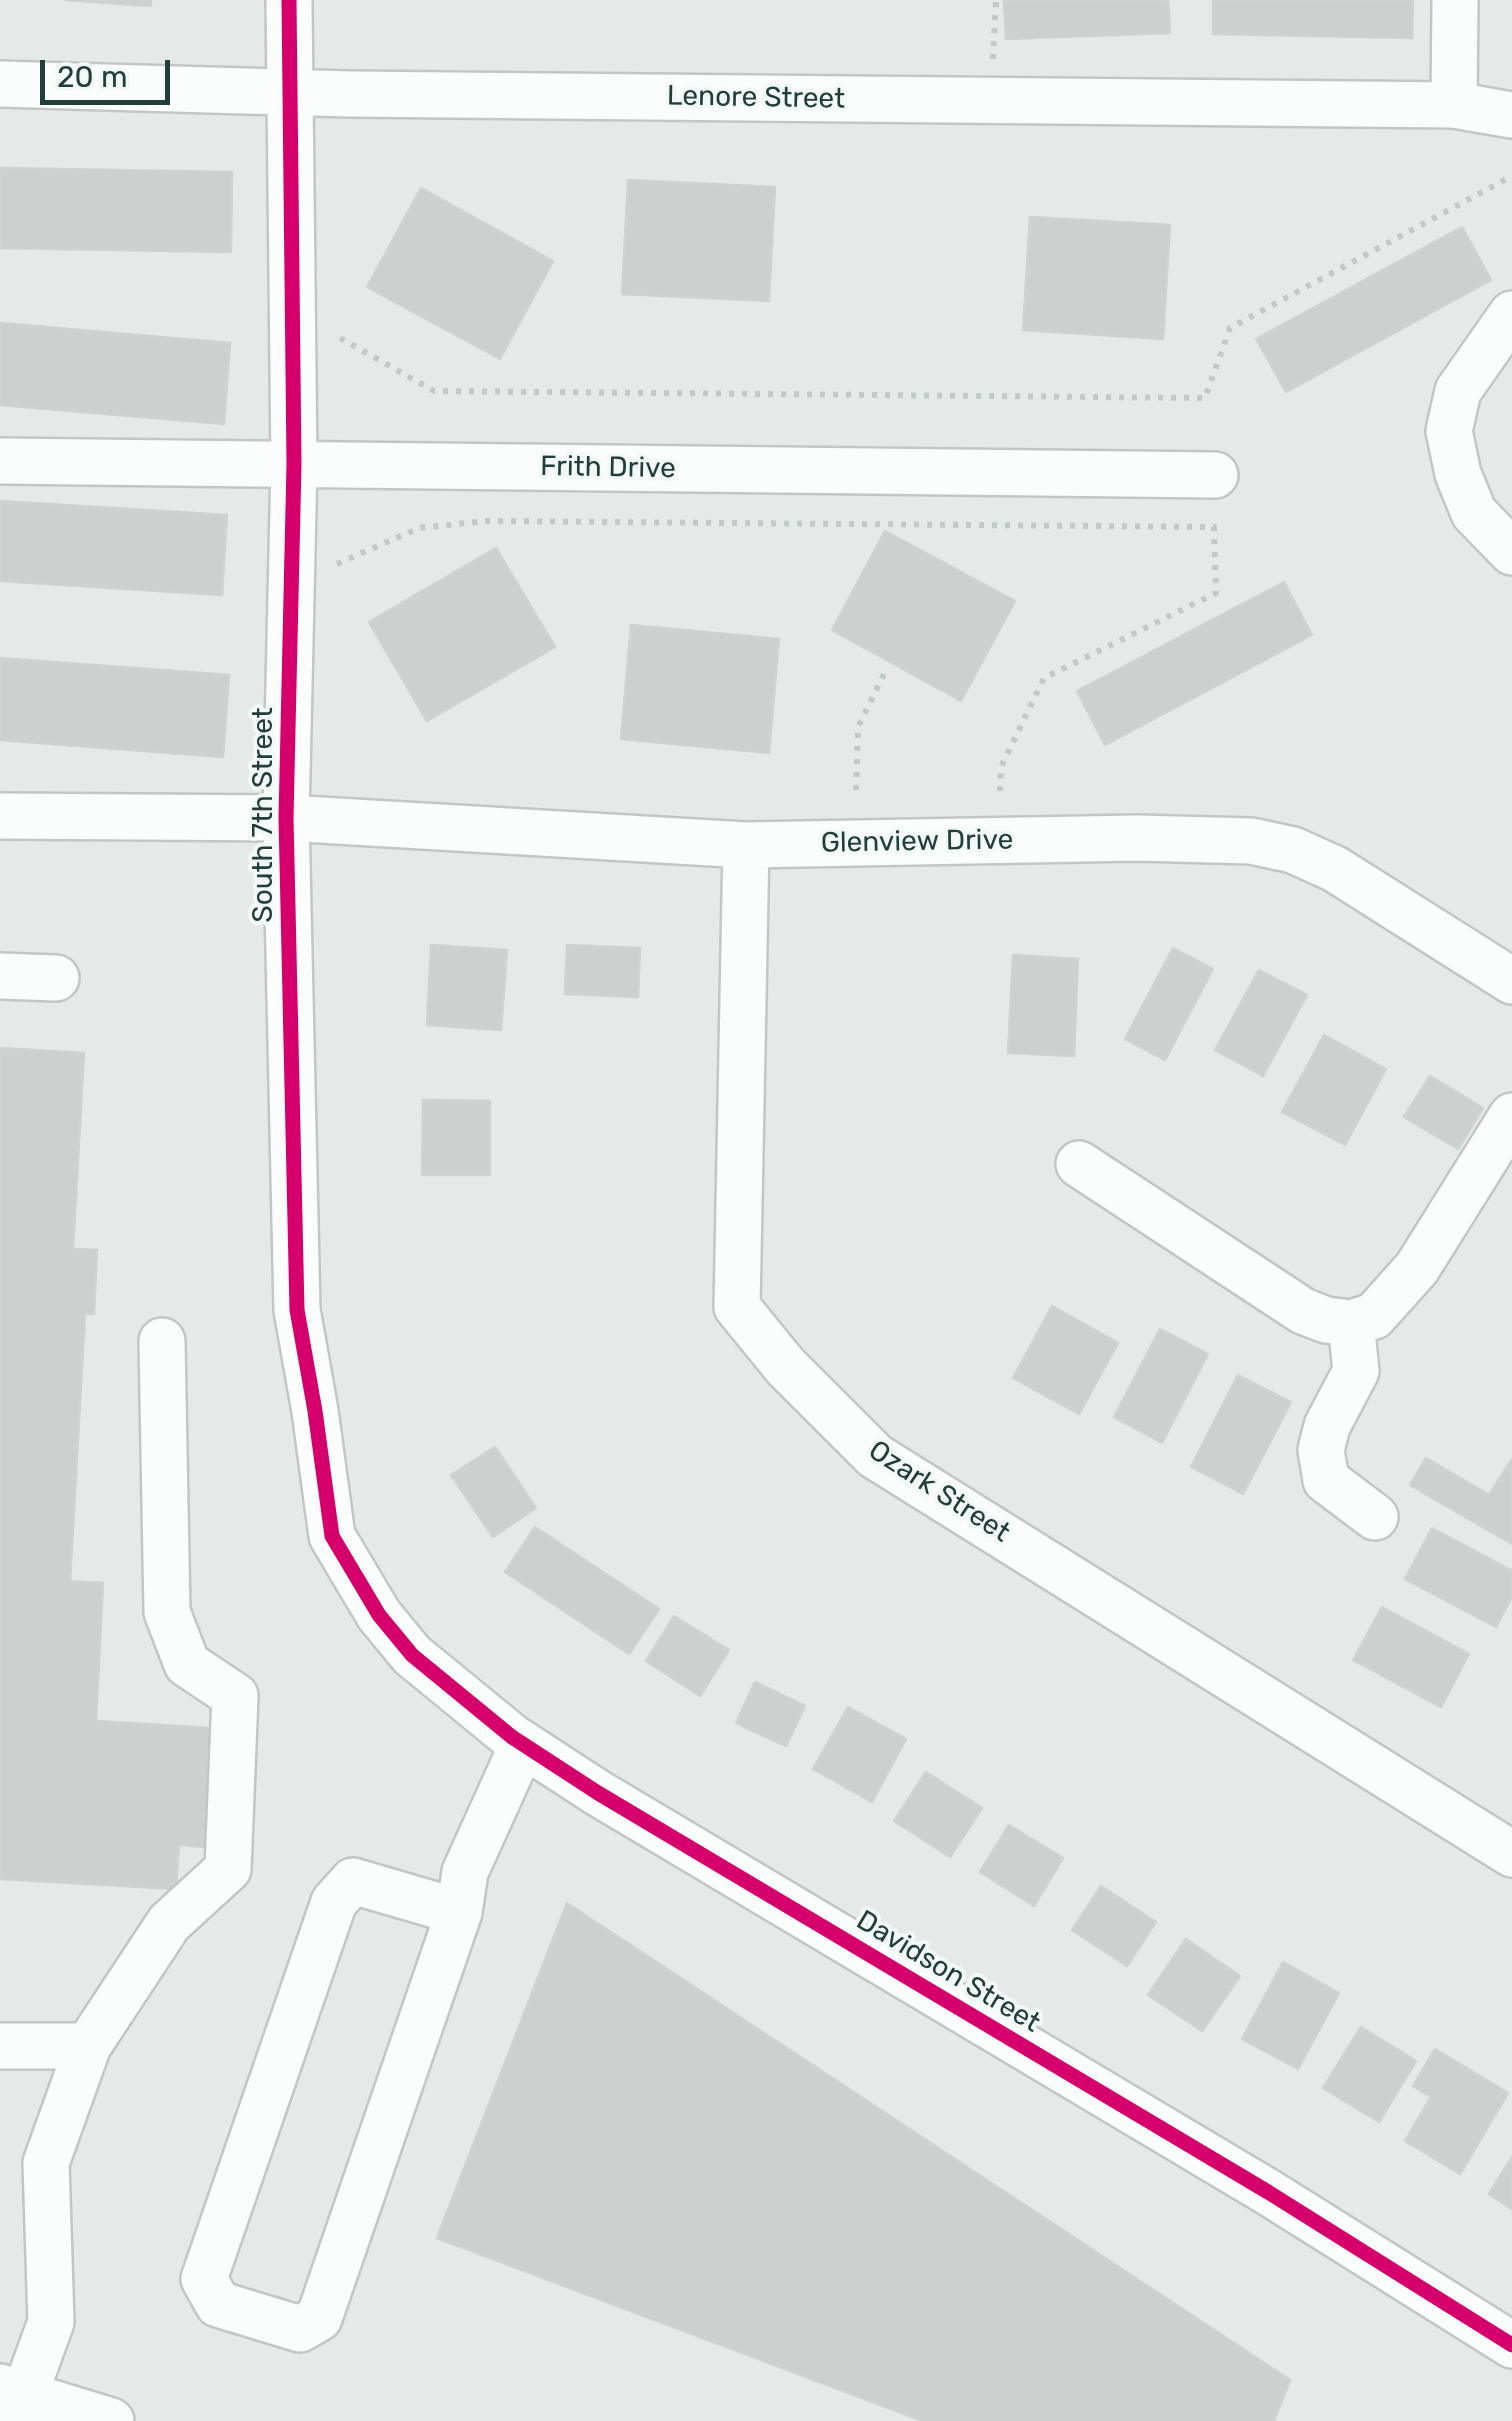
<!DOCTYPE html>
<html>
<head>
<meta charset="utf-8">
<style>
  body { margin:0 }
  #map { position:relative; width:1512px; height:2421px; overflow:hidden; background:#e5eae8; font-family:Rubik,sans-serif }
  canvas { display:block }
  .scale { position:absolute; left:40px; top:60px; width:130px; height:45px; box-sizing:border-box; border:5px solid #223e39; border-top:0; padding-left:12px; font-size:30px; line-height:35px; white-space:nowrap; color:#223e39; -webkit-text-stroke:8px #f3f9f7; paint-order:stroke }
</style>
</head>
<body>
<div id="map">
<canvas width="1512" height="2421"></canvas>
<div class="scale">20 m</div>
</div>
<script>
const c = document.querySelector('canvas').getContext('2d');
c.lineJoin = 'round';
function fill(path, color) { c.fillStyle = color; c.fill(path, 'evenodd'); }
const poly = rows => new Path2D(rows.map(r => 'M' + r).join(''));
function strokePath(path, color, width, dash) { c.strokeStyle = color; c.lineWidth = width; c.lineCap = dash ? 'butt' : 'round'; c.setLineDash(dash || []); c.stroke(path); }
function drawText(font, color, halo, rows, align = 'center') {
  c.font = font + ' Rubik,sans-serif'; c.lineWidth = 8; c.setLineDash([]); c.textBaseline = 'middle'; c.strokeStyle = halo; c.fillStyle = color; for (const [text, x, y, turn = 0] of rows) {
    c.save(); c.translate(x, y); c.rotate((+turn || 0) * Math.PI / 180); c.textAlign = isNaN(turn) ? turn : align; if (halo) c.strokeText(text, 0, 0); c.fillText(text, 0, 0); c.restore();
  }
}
const building = poly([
  [65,0,151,0,151,6,65,0],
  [1004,0,1168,0,1170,33,1006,39,1004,0],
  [1213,0,1413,0,1412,38,1213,34,1213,0],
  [0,168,232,172,231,252,0,248,0,168],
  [628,180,775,187,769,301,622,294,628,180],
  [421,188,553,261,500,359,367,287,421,188],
  [1030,217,1170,225,1163,339,1023,330,1030,217],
  [1462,227,1491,280,1286,392,1256,339,1462,227],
  [0,323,230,343,224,424,0,405,0,323],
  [0,501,227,515,222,595,0,581,0,501],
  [885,531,1015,601,961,701,832,630,885,531],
  [496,548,555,647,427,721,369,622,496,548],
  [1284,582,1312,635,1105,745,1077,691,1284,582],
  [631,625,779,639,769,753,621,739,631,625],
  [0,658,229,675,223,757,0,740,0,658],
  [431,945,507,950,501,1030,427,1025,431,945],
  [567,945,640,948,638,997,565,994,567,945],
  [1173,948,1213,969,1165,1060,1125,1039,1173,948],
  [1013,955,1078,959,1074,1056,1008,1053,1013,955],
  [1259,970,1307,995,1263,1076,1215,1050,1259,970],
  [1324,1035,1386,1069,1345,1145,1282,1112,1324,1035],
  [0,1048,84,1053,73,1249,97,1250,94,1314,85,1314,70,1581,103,1583,96,1721,227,1729,221,1848,179,1845,176,1889,0,1879,0,1048],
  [1430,1076,1483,1108,1458,1149,1404,1117,1430,1076],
  [423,1100,490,1101,490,1175,422,1175,423,1100],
  [1052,1306,1118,1343,1079,1414,1013,1378,1052,1306],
  [1160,1329,1208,1354,1162,1443,1114,1417,1160,1329],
  [1238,1375,1291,1402,1243,1494,1191,1467,1238,1375],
  [495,1447,536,1508,493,1537,451,1475,495,1447],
  [1426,1458,1489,1495,1512,1459,1512,1544,1410,1485,1426,1458],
  [535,1527,659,1609,629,1654,505,1572,535,1527],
  [1432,1528,1512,1571,1512,1597,1496,1627,1405,1579,1432,1528],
  [1382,1607,1469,1654,1441,1707,1353,1660,1382,1607],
  [674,1616,729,1650,700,1696,646,1661,674,1616],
  [755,1682,805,1706,786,1746,736,1723,755,1682],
  [848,1707,906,1739,872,1802,813,1769,848,1707],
  [926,1772,982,1808,950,1857,894,1821,926,1772],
  [1009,1825,1063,1858,1034,1906,980,1872,1009,1825],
  [1101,1886,1156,1922,1127,1966,1072,1930,1101,1886],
  [567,1903,1290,2380,1274,2421,923,2421,437,2238,567,1903],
  [1186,1939,1240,1976,1202,2031,1148,1995,1186,1939],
  [1283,1962,1339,1993,1298,2069,1242,2039,1283,1962],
  [1361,2027,1416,2061,1379,2122,1323,2088,1361,2027],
  [1435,2049,1508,2093,1460,2174,1405,2141,1431,2097,1413,2086,1435,2049],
  [1512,2157,1512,2209,1489,2194,1512,2157]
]);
fill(building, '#ccd1cf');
strokePath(building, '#cdd3d1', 2.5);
const minor = poly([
  [289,0,294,464,286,818,297,1310,315,1411,332,1536,379,1615,412,1655,512,1737,598,1793,1268,2192,1512,2345],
  [0,84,350,94,1454,105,1512,115],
  [1454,105,1455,0],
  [1512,314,1458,391,1449,431,1458,474,1474,513,1512,552],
  [0,461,1215,475],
  [0,816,286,818,746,845,1138,838,1251,841,1293,850,1335,869,1512,981],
  [746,845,737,1307,786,1367,875,1456,1512,1854],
  [0,976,56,978],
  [1079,1164,1303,1311,1326,1320,1351,1323,1374,1316,1417,1268,1512,1116],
  [1351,1323,1356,1371,1327,1426,1321,1450,1326,1480,1375,1517],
  [459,1912,353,1881,334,1902,204,2279,218,2304,300,2329,319,2318,459,1912,465,1872,523,1744],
  [0,2046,88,2046],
  [0,2387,111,2421],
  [15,2421,51,2322,46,2163,88,2046,169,1923,228,1869,235,1696,187,1664,167,1612,162,1341]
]);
strokePath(minor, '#c2c7c5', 50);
strokePath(poly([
  [993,59,996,0],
  [340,338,434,391,1205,398,1230,328,1512,176],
  [337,564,419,528,487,521,1214,527,1216,593,1044,678,1001,767,1000,791],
  [856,790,858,727,884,674]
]), '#c1cac8', 6, [5, 8]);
strokePath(minor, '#fbfcfc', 45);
strokePath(poly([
  [289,0,294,464,286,818,297,1310,315,1411,332,1536,379,1615,412,1655,512,1737,598,1793,1268,2192,1512,2345]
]), '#d6006c', 15);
drawText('28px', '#223e39', '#f3f9f7', [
  ["Lenore Street",756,98,1],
  ["Frith Drive",608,468,1],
  ["South 7th Street",264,815,-90],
  ["Glenview Drive",917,842,-1],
  ["Ozark Street",939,1492,33],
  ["Davidson Street",948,1972,31]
]);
</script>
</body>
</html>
